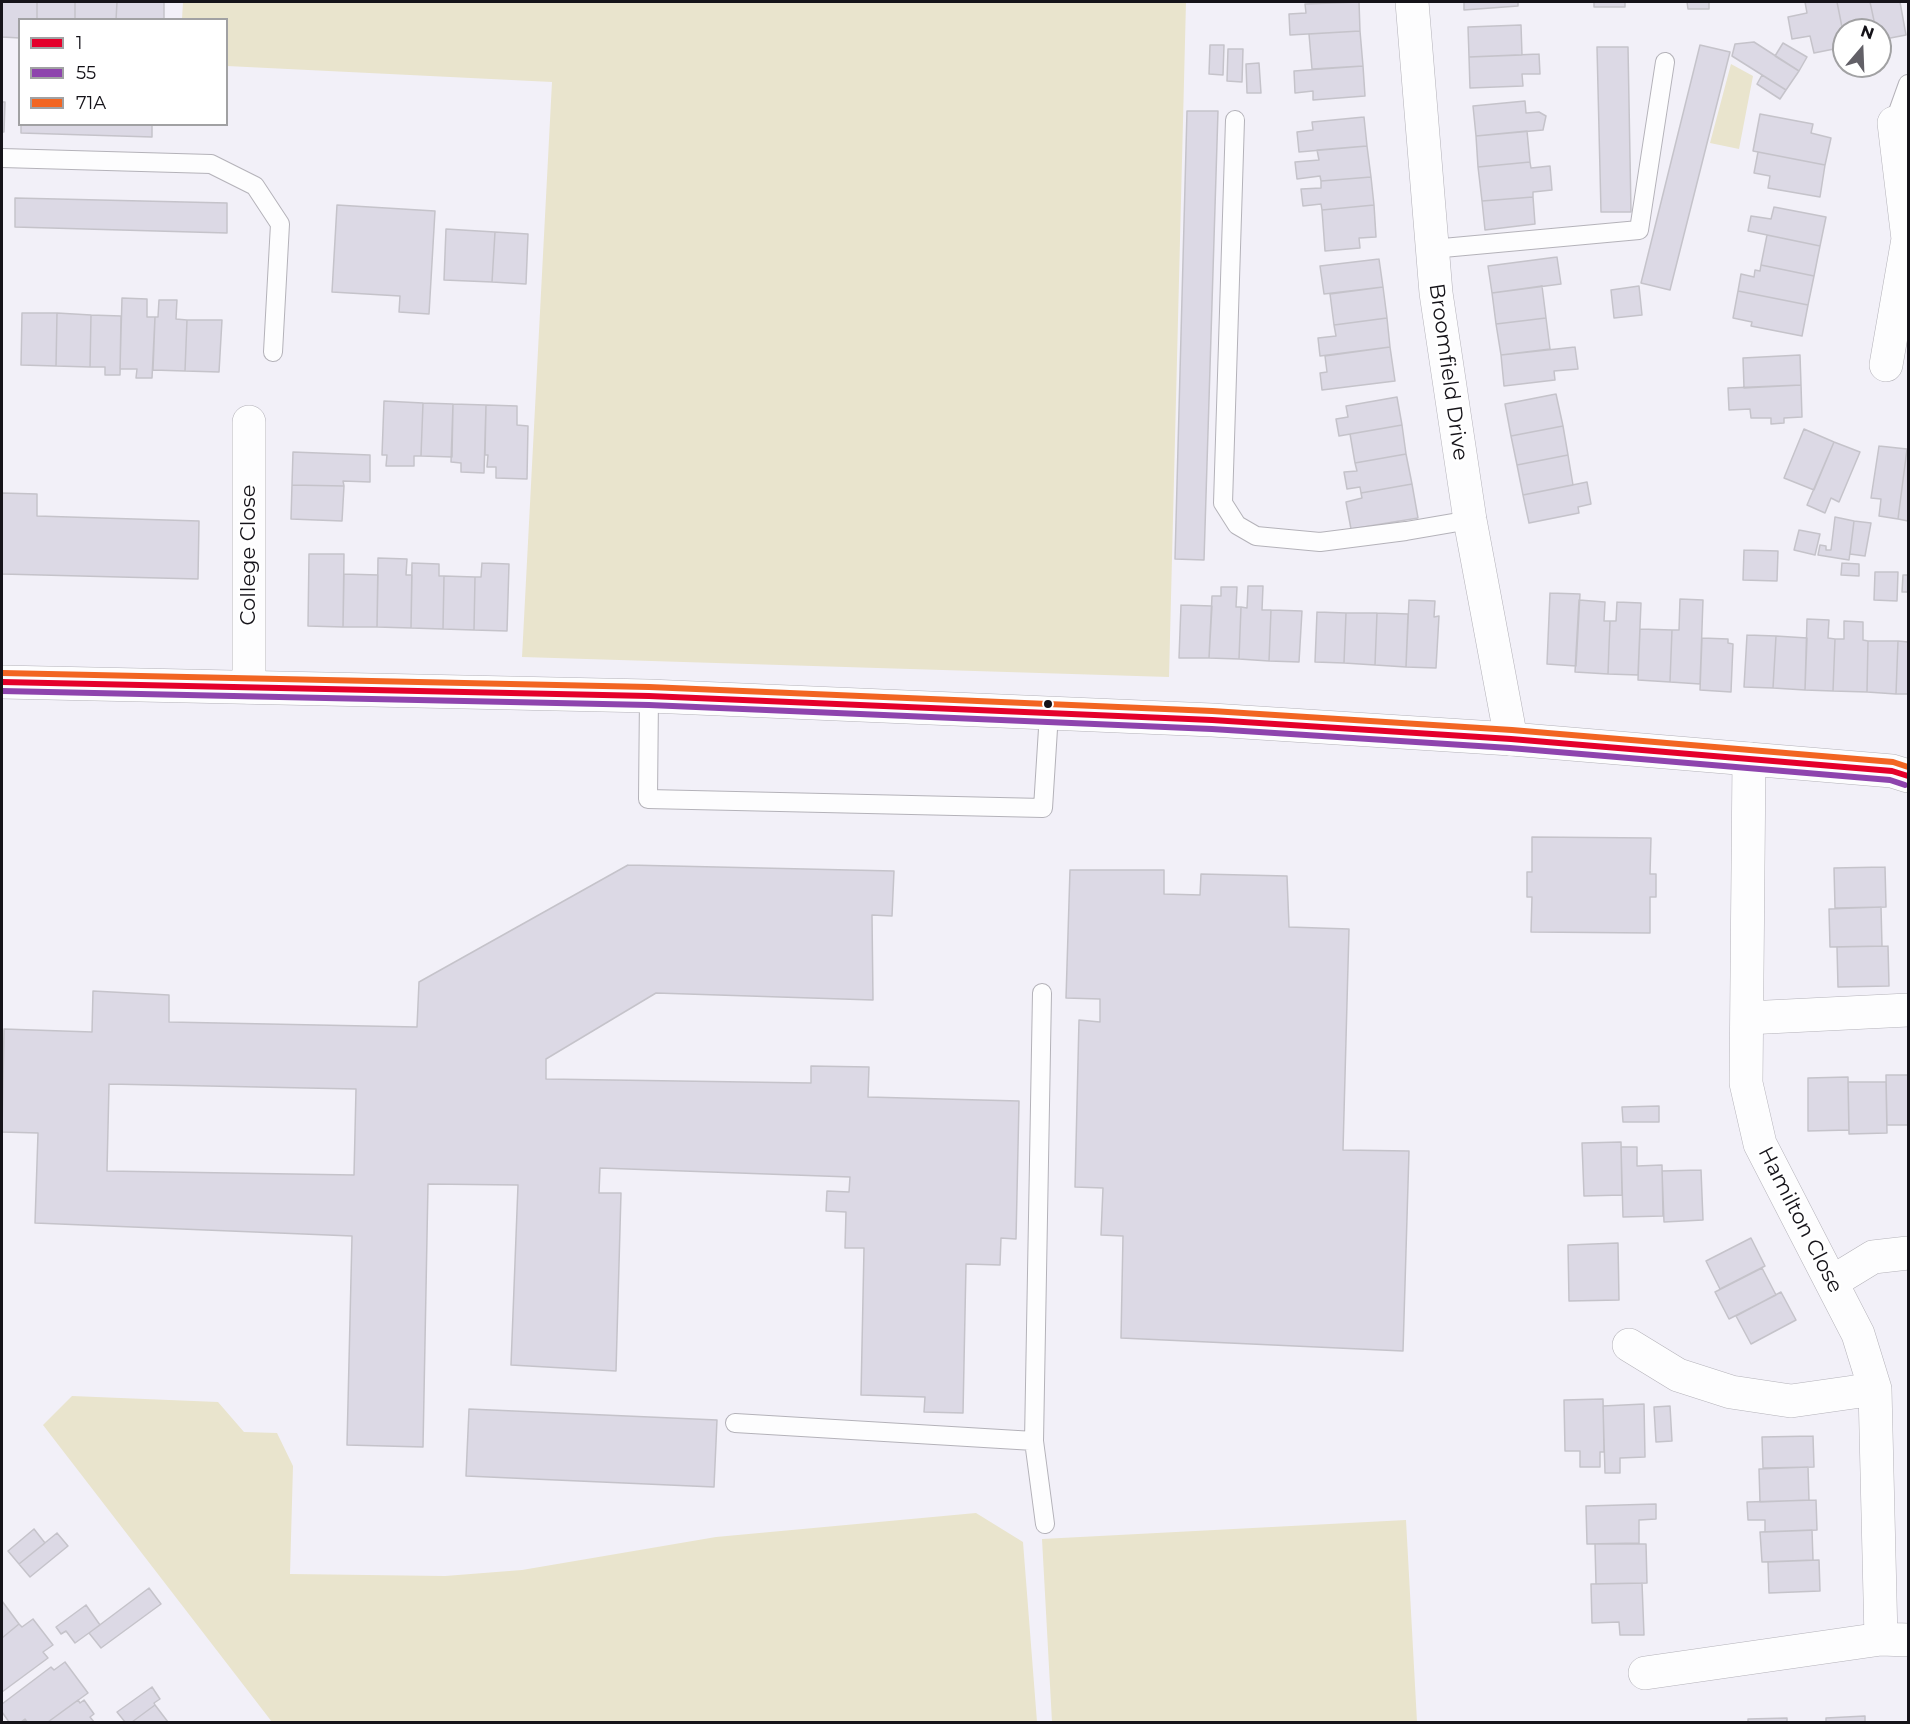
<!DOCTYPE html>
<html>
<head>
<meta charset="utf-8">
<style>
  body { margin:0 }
  #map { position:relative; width:1910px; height:1724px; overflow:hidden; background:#f2f0f8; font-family:Montserrat,sans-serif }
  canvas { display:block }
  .frame { position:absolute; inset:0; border:3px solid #151319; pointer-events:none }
  .legend { position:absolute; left:18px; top:18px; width:210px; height:108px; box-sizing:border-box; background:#fff; border:2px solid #a1a1a3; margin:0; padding:8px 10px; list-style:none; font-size:18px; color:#151319 }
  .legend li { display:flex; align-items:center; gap:12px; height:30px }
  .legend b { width:30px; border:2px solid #a1a1a3 }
  .north { position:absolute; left:1832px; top:18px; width:60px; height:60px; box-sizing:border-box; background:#fff; border:2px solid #a1a1a3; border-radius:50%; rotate:19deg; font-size:16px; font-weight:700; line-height:24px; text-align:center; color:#151319 }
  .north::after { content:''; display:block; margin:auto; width:21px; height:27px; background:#626067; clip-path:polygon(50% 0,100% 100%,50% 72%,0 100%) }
</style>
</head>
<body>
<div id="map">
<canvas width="1910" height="1724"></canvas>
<div class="frame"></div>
<ul class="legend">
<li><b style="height:8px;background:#e4002b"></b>1</li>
<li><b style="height:8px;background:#8e44ad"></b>55</li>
<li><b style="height:8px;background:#f26522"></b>71A</li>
</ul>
<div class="north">N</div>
</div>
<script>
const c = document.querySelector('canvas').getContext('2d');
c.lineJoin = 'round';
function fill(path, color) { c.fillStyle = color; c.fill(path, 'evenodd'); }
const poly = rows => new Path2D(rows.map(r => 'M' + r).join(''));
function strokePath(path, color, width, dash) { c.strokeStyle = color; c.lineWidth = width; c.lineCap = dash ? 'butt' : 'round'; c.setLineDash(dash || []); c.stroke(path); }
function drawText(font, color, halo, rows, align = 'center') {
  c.font = font + ' Montserrat,sans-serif'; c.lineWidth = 5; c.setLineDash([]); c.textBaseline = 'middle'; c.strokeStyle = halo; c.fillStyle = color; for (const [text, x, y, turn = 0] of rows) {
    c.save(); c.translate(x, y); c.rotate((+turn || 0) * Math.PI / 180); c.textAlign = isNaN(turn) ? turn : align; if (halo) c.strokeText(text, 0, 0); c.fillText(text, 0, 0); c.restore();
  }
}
fill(poly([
  [183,2,1186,2,1169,677,522,657,552,82,227,66,226,20,182,19],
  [1731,64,1753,76,1739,149,1710,143],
  [72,1396,218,1402,244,1432,277,1433,293,1466,290,1574,445,1576,522,1570,716,1537,976,1513,1023,1542,1037,1722,272,1722,43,1425],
  [1406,1520,1417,1722,1052,1722,1042,1539]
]), '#e9e4cd');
const building = poly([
  [2,2,37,2,37,20,20,20,20,38,2,37,2,2],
  [37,2,75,2,75,20,37,20,37,2],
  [75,2,117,2,116,20,75,20,75,2],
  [117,2,164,2,164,20,116,20,117,2],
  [1359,2,1360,31,1290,35,1289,14,1306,13,1305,4,1359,2],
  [1464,2,1518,2,1518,6,1464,10,1464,2],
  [1594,2,1625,2,1625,7,1594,7,1594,2],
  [1687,2,1709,2,1709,9,1688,9,1687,2],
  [1805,2,1837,2,1844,37,1844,47,1814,53,1810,36,1792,39,1788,17,1807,13,1805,2],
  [1837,2,1870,2,1876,30,1844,30,1844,37,1837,2],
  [1870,2,1900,2,1906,35,1880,40,1880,30,1876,30,1870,2],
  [1521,25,1522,55,1469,57,1468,27,1521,25],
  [1360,31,1363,66,1312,69,1309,34,1360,31],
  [1754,42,1799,71,1786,90,1732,56,1735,44,1754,42],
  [1783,43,1807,57,1799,71,1775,56,1783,43],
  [1210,45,1224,45,1223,75,1209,74,1210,45],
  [1700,45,1730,52,1670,290,1641,283,1700,45],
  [1597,47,1628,47,1631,212,1601,212,1597,47],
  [1228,49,1243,49,1242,82,1227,81,1228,49],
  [1539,54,1540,74,1522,74,1523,86,1470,88,1469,57,1539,54],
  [1259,63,1261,93,1247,93,1246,64,1259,63],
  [1363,66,1365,96,1313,100,1313,91,1295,93,1294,71,1363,66],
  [1762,75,1786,90,1780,99,1757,84,1762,75],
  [1525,101,1526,113,1539,112,1546,116,1543,130,1476,136,1473,106,1525,101],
  [2,102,5,102,4,132,2,132,2,102],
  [1187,111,1218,111,1204,560,1175,559,1187,111],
  [1760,114,1813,124,1811,133,1831,138,1825,165,1753,151,1760,114],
  [1364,117,1367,146,1299,152,1297,132,1313,130,1312,122,1364,117],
  [21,124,152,124,152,137,21,133,21,124],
  [1527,131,1530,162,1478,167,1476,136,1527,131],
  [1367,146,1371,177,1321,181,1320,176,1297,179,1295,162,1319,160,1317,150,1367,146],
  [1758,152,1825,165,1820,197,1768,188,1770,176,1754,173,1758,152],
  [1530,162,1531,168,1550,166,1552,190,1533,192,1533,197,1482,201,1478,167,1530,162],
  [1371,177,1374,205,1322,210,1321,204,1303,206,1301,189,1321,188,1321,181,1371,177],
  [1533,197,1535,224,1485,230,1482,201,1533,197],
  [15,198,227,203,227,233,15,227,15,198],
  [337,205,435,211,429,314,399,312,400,296,332,292,337,205],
  [1374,205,1376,237,1359,238,1360,248,1325,251,1322,210,1374,205],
  [1774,207,1826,217,1820,246,1748,231,1751,216,1771,219,1774,207],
  [446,229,495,232,492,282,444,280,446,229],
  [495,232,528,234,526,284,492,282,495,232],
  [1767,235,1820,246,1814,276,1761,265,1767,235],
  [1557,257,1561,284,1492,293,1488,266,1557,257],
  [1379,259,1383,287,1324,294,1320,266,1379,259],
  [1761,265,1814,276,1808,305,1738,291,1741,274,1754,277,1755,270,1760,271,1761,265],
  [1542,286,1546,318,1496,324,1492,293,1542,286],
  [1639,286,1642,315,1614,318,1611,290,1639,286],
  [1383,287,1387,318,1334,325,1330,294,1383,287],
  [1738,291,1808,305,1802,336,1751,326,1752,322,1733,318,1738,291],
  [122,298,147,299,147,317,155,317,152,378,136,378,137,369,120,369,122,298],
  [159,300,177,300,176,319,187,320,185,371,153,370,155,317,158,317,159,300],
  [22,313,57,313,56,366,21,365,22,313],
  [57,313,91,315,90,367,56,366,57,313],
  [91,315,121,316,120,375,105,375,105,367,90,367,91,315],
  [1387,318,1390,347,1320,356,1318,338,1336,336,1334,325,1387,318],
  [1546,318,1550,349,1501,355,1496,324,1546,318],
  [187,320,222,320,219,372,185,371,187,320],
  [1390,347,1395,381,1322,390,1320,373,1327,372,1325,356,1390,347],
  [1575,347,1578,369,1554,371,1555,380,1504,386,1501,355,1575,347],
  [1800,355,1801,385,1744,388,1743,358,1800,355],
  [1801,385,1802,417,1784,418,1784,423,1771,424,1771,418,1751,418,1750,409,1729,410,1728,388,1801,385],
  [1556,394,1563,426,1511,436,1505,404,1556,394],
  [1397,397,1402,425,1339,436,1336,419,1348,417,1346,406,1397,397],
  [384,401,423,403,421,456,414,456,414,466,386,466,387,455,382,455,384,401],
  [423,403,453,404,452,457,421,456,423,403],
  [453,404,486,405,484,473,461,472,461,463,451,462,453,404],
  [486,405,517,406,517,425,528,426,527,479,496,478,496,467,487,467,488,455,485,455,486,405],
  [1402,425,1406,454,1355,463,1350,434,1402,425],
  [1563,426,1568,455,1517,465,1511,436,1563,426],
  [1804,429,1834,442,1814,490,1784,478,1804,429],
  [1834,442,1860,452,1839,502,1831,498,1825,513,1807,505,1834,442],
  [1879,446,1907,449,1898,519,1879,516,1881,499,1871,498,1879,446],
  [1907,449,1908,449,1908,521,1898,519,1907,449],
  [293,452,370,455,370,482,343,481,344,486,292,485,293,452],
  [1406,454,1412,484,1361,493,1360,487,1347,489,1344,472,1357,471,1355,463,1406,454],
  [1568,455,1573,485,1523,495,1517,465,1568,455],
  [1587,482,1591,504,1578,507,1579,513,1529,523,1523,495,1587,482],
  [1412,484,1418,518,1351,529,1346,502,1362,498,1361,493,1412,484],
  [292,485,344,486,342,521,291,519,292,485],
  [2,493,37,494,37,516,199,521,198,579,2,574,2,493],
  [1835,517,1854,521,1849,560,1818,555,1820,545,1826,546,1826,550,1831,550,1835,517],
  [1854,521,1871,523,1865,556,1850,554,1854,521],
  [1799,530,1820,534,1815,555,1794,550,1799,530],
  [1744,550,1778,551,1777,581,1743,580,1744,550],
  [309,554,344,554,343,627,308,626,309,554],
  [378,558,407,559,406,575,412,575,411,628,377,627,378,558],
  [412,563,439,564,439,576,444,576,443,629,411,628,412,563],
  [482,563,509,564,507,631,474,630,475,577,481,577,482,563],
  [1842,563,1859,564,1859,576,1841,575,1842,563],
  [1875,572,1898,572,1897,601,1874,600,1875,572],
  [344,574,378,575,377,627,343,627,344,574],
  [1903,575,1908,575,1908,592,1902,592,1903,575],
  [444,576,475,577,474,630,443,629,444,576],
  [1248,586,1263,586,1262,610,1271,610,1269,661,1239,659,1241,607,1247,608,1248,586],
  [1221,587,1237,587,1236,607,1241,607,1239,659,1209,658,1212,596,1221,596,1221,587],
  [1550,593,1580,594,1576,666,1547,664,1550,593],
  [1680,599,1703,600,1700,684,1670,682,1672,630,1679,630,1680,599],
  [1409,600,1435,601,1434,617,1439,616,1436,668,1406,667,1409,600],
  [1579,600,1605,602,1604,621,1610,621,1608,674,1575,672,1579,600],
  [1617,602,1641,603,1638,675,1608,674,1610,621,1616,621,1617,602],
  [1181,605,1212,606,1209,658,1179,658,1181,605],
  [1271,610,1302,611,1299,662,1269,661,1271,610],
  [1317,612,1346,613,1344,663,1315,662,1317,612],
  [1346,613,1377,613,1375,665,1344,663,1346,613],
  [1377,613,1408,614,1406,667,1375,665,1377,613],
  [1807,619,1829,620,1828,638,1835,639,1833,691,1805,690,1807,619],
  [1844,621,1863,622,1863,640,1868,641,1867,692,1833,691,1835,639,1844,639,1844,621],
  [1640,629,1672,630,1670,682,1638,680,1640,629],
  [1747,635,1776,636,1773,688,1744,687,1747,635],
  [1776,636,1807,638,1805,690,1773,688,1776,636],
  [1702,638,1728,639,1728,643,1733,644,1731,692,1700,690,1702,638],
  [1868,641,1898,641,1896,694,1867,692,1868,641],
  [1898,641,1908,642,1908,694,1896,694,1898,641],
  [1532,837,1651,838,1650,874,1656,874,1656,897,1650,897,1650,933,1531,932,1532,897,1527,897,1527,872,1532,872,1532,837],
  [628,865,894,871,892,916,872,915,873,1000,656,993,546,1059,546,1079,811,1083,811,1066,869,1067,868,1097,1019,1101,1016,1239,1001,1238,1000,1265,966,1264,963,1413,924,1412,925,1397,861,1395,864,1248,845,1248,846,1212,826,1211,827,1191,849,1192,850,1177,600,1168,599,1193,621,1193,616,1371,511,1365,518,1185,428,1184,423,1447,347,1445,352,1236,35,1223,38,1133,2,1132,4,1029,92,1032,93,991,169,995,169,1022,417,1027,419,982,628,865],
  [109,1084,356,1089,354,1175,107,1171,109,1084],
  [1885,867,1886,907,1835,908,1834,868,1885,867],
  [1070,870,1164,870,1164,894,1200,895,1201,874,1287,876,1289,927,1349,929,1343,1150,1409,1151,1403,1351,1121,1338,1123,1236,1101,1235,1103,1188,1075,1187,1079,1020,1100,1022,1100,999,1066,998,1070,870],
  [1881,907,1882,946,1830,947,1829,909,1881,907],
  [1888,946,1889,986,1838,987,1837,947,1888,946],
  [1886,1075,1908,1075,1908,1125,1887,1125,1886,1075],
  [1848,1077,1849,1130,1808,1131,1808,1078,1848,1077],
  [1848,1082,1886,1082,1887,1133,1849,1134,1848,1082],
  [1659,1106,1659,1122,1623,1122,1622,1107,1659,1106],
  [1621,1142,1622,1195,1584,1196,1582,1143,1621,1142],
  [1621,1147,1637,1147,1637,1166,1662,1165,1663,1216,1623,1217,1621,1147],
  [1701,1170,1703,1220,1664,1222,1662,1171,1701,1170],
  [1751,1238,1765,1266,1720,1289,1706,1261,1751,1238],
  [1618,1243,1619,1300,1569,1301,1568,1245,1618,1243],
  [1762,1268,1776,1295,1729,1319,1715,1292,1762,1268],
  [1781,1292,1796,1320,1751,1344,1736,1316,1781,1292],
  [1603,1399,1604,1452,1600,1452,1600,1467,1580,1467,1580,1451,1565,1451,1564,1400,1603,1399],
  [1644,1404,1645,1457,1620,1458,1620,1473,1605,1473,1603,1406,1644,1404],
  [1670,1406,1672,1441,1656,1442,1654,1407,1670,1406],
  [469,1409,717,1420,714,1487,466,1476,469,1409],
  [1813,1436,1814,1467,1763,1468,1762,1437,1813,1436],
  [1808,1467,1809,1500,1760,1502,1759,1469,1808,1467],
  [1816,1500,1817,1530,1765,1532,1765,1520,1748,1520,1747,1502,1816,1500],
  [1656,1504,1656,1519,1639,1520,1639,1543,1587,1544,1586,1506,1656,1504],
  [34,1529,45,1543,19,1564,8,1551,34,1529],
  [1812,1530,1813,1560,1762,1562,1760,1532,1812,1530],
  [57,1533,68,1546,30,1577,19,1564,57,1533],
  [1595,1544,1646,1544,1647,1583,1596,1584,1595,1544],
  [1819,1560,1820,1591,1769,1593,1768,1562,1819,1560],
  [1642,1583,1644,1635,1620,1635,1619,1622,1592,1623,1591,1584,1642,1583],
  [149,1588,161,1604,101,1648,89,1633,149,1588],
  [2,1601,19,1624,2,1638,2,1601],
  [86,1605,100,1625,75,1643,66,1631,61,1634,56,1627,86,1605],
  [33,1619,53,1645,43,1652,48,1658,2,1692,2,1638,19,1624,22,1627,33,1619],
  [65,1662,88,1693,48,1722,27,1722,25,1719,21,1722,9,1722,2,1712,2,1704,51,1667,54,1670,65,1662],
  [152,1687,160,1699,154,1703,155,1705,132,1722,125,1722,117,1712,152,1687],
  [78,1700,80,1703,84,1700,94,1714,90,1717,94,1722,48,1722,78,1700],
  [155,1705,168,1722,132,1722,155,1705],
  [1865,1716,1865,1722,1826,1722,1826,1718,1865,1716],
  [1787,1718,1787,1722,1748,1722,1748,1719,1787,1718]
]);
fill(building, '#dcd9e5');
strokePath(building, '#c5c3ca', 1.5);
const service = poly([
  [1235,120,1223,503,1237,525,1256,536,1320,542,1406,531,1470,520],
  [1894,123,1908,84],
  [2,158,211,164,255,186,280,224,273,352],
  [1432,249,1639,230,1665,62],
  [649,696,648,799,1043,808,1049,713],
  [1042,993,1034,1441,1045,1524],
  [735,1423,1034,1441]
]);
const minor = poly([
  [1412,2,1436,293,1470,520,1511,739],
  [1886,365,1908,239,1894,123],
  [249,687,249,422],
  [1749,759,1746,1083,1760,1144,1858,1334,1875,1389,1881,1639],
  [1747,1018,1908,1010],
  [1832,1282,1873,1257,1908,1253],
  [1629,1345,1678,1375,1731,1392,1791,1401,1875,1389],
  [1645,1673,1881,1639,1908,1640]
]);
const tertiary = poly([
  [2,682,649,696,1212,720,1511,739,1892,771,1908,776]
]);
strokePath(service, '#b4b2b9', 20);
strokePath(minor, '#b4b2b9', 34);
strokePath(tertiary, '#b4b2b9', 34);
strokePath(service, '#fdfdfe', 18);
strokePath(minor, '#fdfdfe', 33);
strokePath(tertiary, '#fdfdfe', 33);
strokePath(poly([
  [2,682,649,696,1212,720,1511,739,1892,771,1908,776]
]), '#e4002b', 6);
strokePath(poly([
  [2,691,649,705,1212,729,1510,748,1890,780,1905,785]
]), '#8e44ad', 6);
strokePath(poly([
  [2,673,649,687,1212,711,1512,730,1893,762,1908,767]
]), '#f26522', 6);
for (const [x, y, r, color] of [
  [1048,704,5,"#151319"]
]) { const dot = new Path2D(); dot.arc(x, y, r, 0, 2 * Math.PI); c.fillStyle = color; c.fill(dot); strokePath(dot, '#fff', 2); }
drawText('21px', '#151319', '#fff', [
  ["Broomfield Drive",1448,372,82],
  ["College Close",249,555,-90],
  ["Hamilton Close",1800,1220,63]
]);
</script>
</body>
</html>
